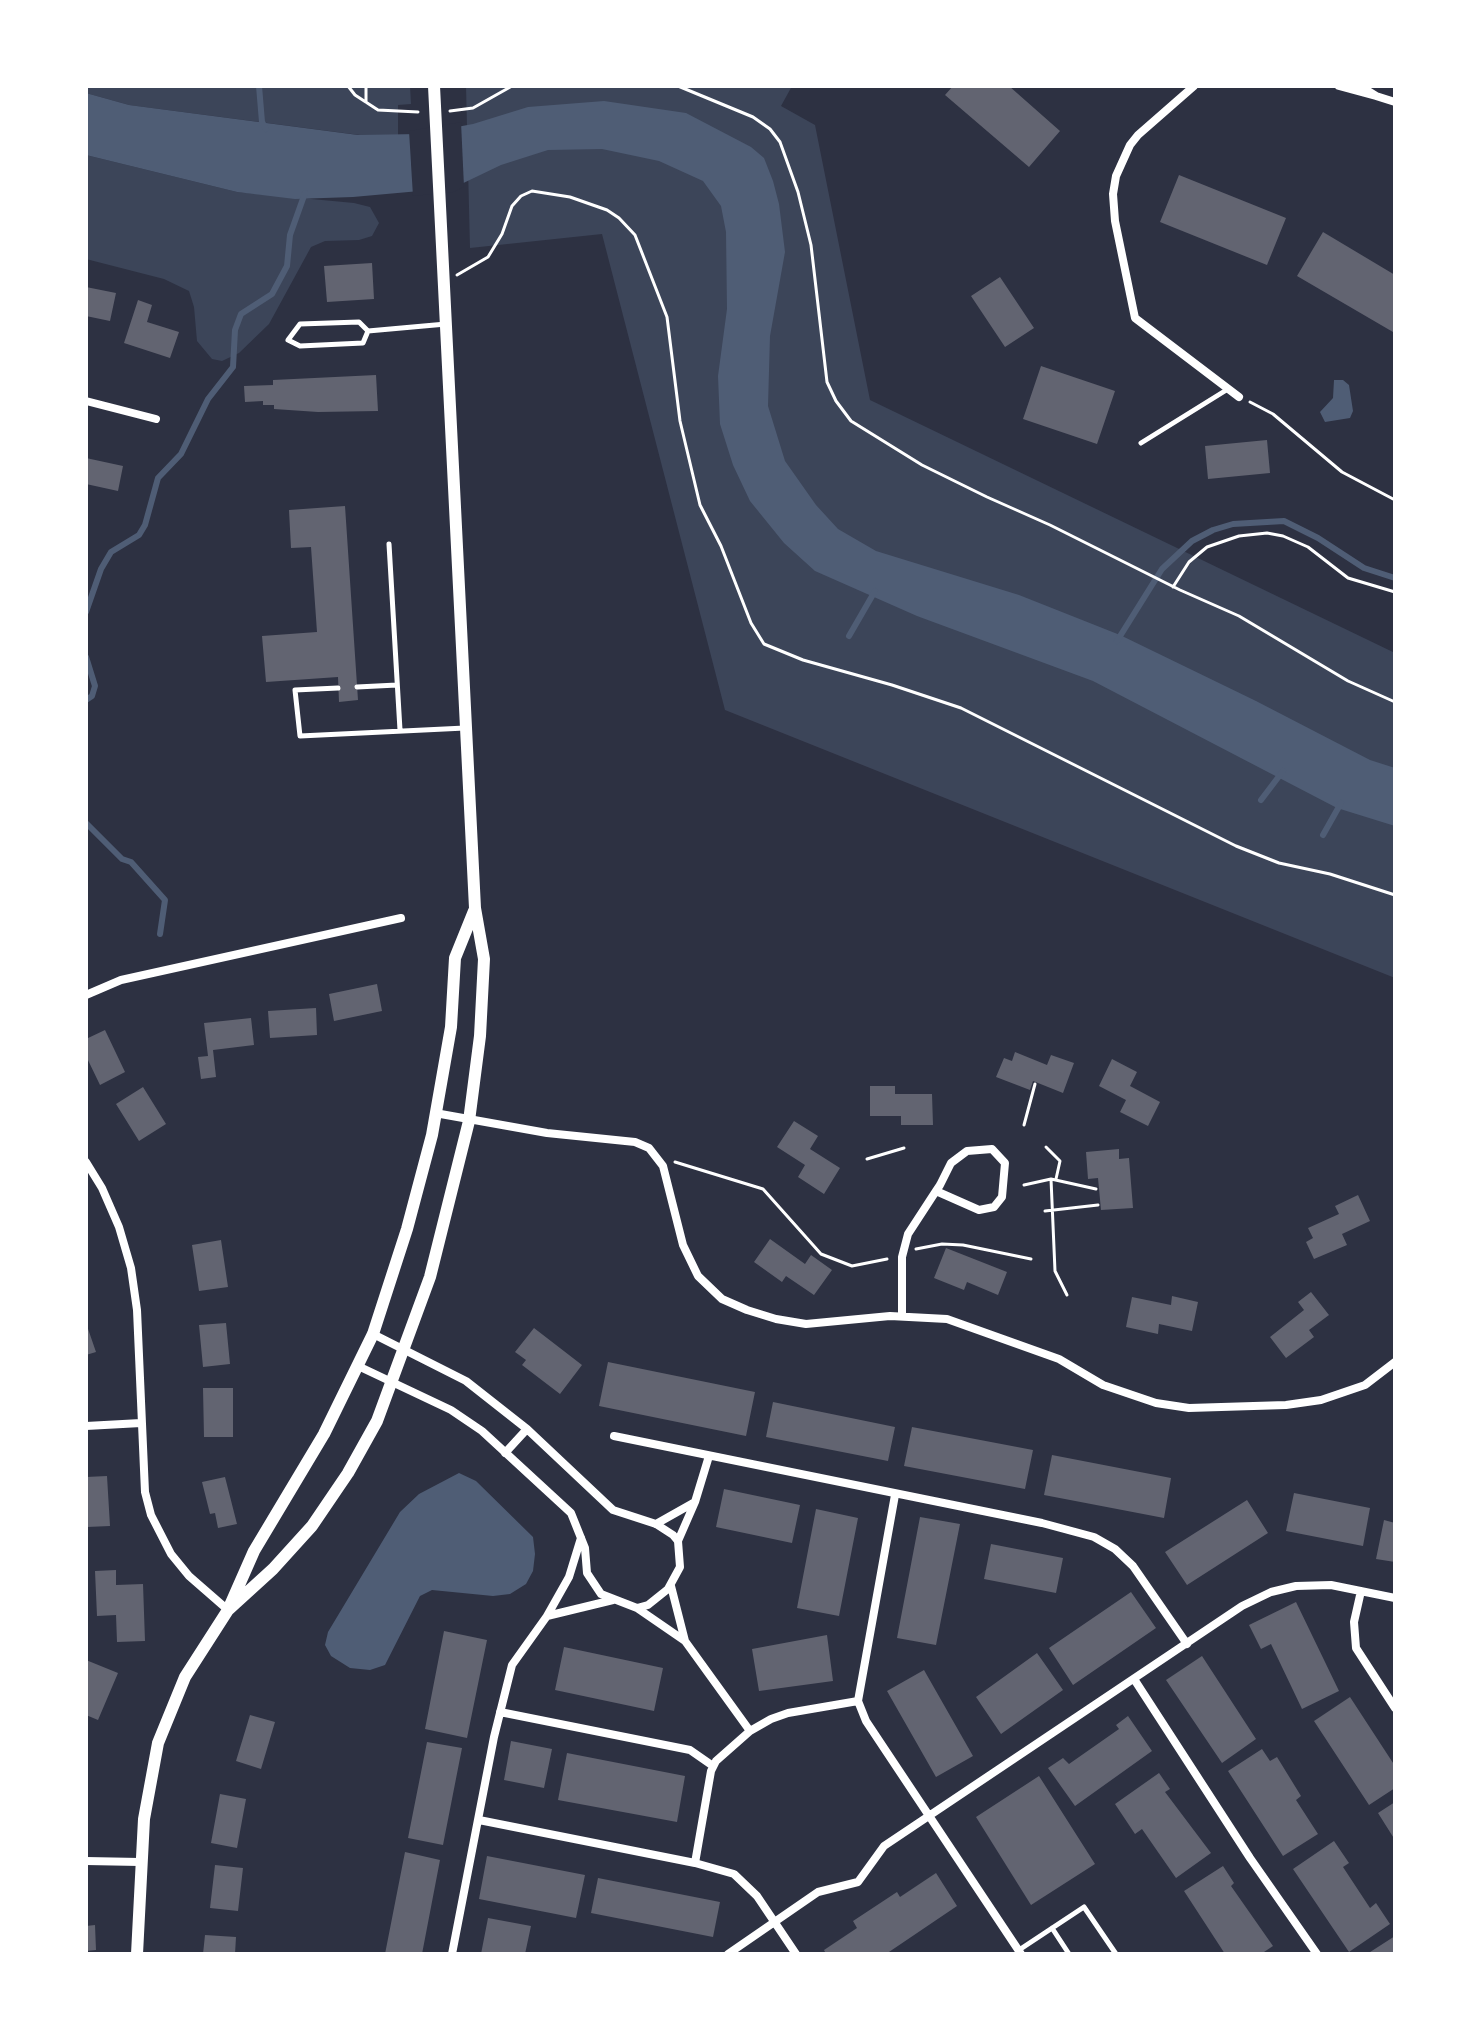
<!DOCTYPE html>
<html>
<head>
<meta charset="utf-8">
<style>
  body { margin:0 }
  #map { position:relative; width:1481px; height:2040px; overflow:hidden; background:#2d3142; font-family:"Noto Serif",serif }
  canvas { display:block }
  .frame { position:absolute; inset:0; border:88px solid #fff; pointer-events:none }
</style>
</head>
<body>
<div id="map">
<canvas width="1481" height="2040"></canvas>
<div class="frame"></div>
</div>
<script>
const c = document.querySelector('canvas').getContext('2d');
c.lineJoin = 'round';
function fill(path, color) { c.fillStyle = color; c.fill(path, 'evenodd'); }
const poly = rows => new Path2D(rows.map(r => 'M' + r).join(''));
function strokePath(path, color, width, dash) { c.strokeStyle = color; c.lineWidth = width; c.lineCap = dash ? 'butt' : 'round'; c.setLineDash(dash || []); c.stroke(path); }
fill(poly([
  [86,86,410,86,411,104,398,105,398,140,129,105,86,93],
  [466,86,792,86,781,106,815,125,870,400,1395,653,1395,978,725,710,602,234,470,248],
  [86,155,237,192,354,203,370,207,379,223,372,236,359,240,325,241,311,247,269,324,239,353,222,361,212,359,197,341,194,307,189,291,164,279,86,259]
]), '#3c4559');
fill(poly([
  [86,93,129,105,358,135,419,134,473,124,528,107,604,101,686,113,751,147,764,158,773,181,779,204,785,252,770,336,768,406,785,461,816,505,838,529,876,551,1019,595,1120,635,1256,701,1370,760,1395,768,1395,826,1337,808,1093,681,917,616,815,571,784,543,750,501,733,465,720,424,718,376,727,309,726,232,721,206,703,181,659,161,602,149,548,150,501,165,453,188,353,197,295,199,237,192,86,155],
  [1334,380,1343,380,1349,385,1353,411,1350,418,1325,422,1320,412,1333,398],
  [459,1473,476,1481,533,1537,535,1554,533,1571,526,1584,510,1594,493,1596,432,1590,420,1596,385,1665,370,1670,350,1668,331,1656,325,1645,328,1632,400,1512,419,1494]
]), '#4f5d75');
fill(poly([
  [461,122,464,187,453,192,413,196,409,131]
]), '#2d3142');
strokePath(poly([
  [259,86,262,122,266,129],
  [86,612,101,569,111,552,139,535,145,525,158,478,181,454,208,399,233,367,235,330,241,314,272,294,287,266,290,235,305,193],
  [849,636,875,591],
  [1117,641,1162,569,1192,541,1213,530,1233,524,1284,521,1318,538,1364,568,1395,578],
  [86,657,95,686,92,696,86,700],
  [1261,800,1283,771],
  [86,823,122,859,131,862,165,900,160,934],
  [1323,835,1341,803]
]), '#4f5d75', 6);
fill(poly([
  [953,86,1009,86,1060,131,1029,167,945,95],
  [1179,175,1286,218,1267,265,1160,222],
  [1323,232,1395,275,1395,328,1393,332,1297,276],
  [372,263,374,299,327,302,324,266],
  [1000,277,1034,328,1005,347,971,296],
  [86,287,116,293,110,321,86,316],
  [138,300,152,305,147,322,179,332,170,358,124,343],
  [1041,366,1115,391,1097,444,1023,419],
  [376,375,378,411,318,412,274,409,274,405,263,405,263,401,245,402,244,386,273,385,273,380],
  [1267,440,1270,473,1208,479,1205,446],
  [86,458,123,466,118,491,86,484],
  [345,506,358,700,339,702,338,677,266,682,262,636,317,632,311,547,291,548,289,510],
  [377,984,382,1011,334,1021,329,994],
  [316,1008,317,1035,270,1038,268,1011],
  [251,1018,254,1045,213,1050,216,1077,201,1079,198,1057,208,1056,204,1023],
  [105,1030,125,1072,100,1085,86,1056,86,1039],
  [1015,1052,1047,1065,1051,1055,1074,1063,1063,1093,1033,1081,1030,1090,996,1077,1004,1058,1012,1061],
  [1112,1059,1137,1072,1130,1086,1160,1102,1148,1126,1120,1112,1126,1100,1099,1086],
  [870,1086,895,1086,895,1094,932,1094,933,1125,901,1125,901,1116,870,1116],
  [143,1087,166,1124,139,1141,116,1104],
  [794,1121,818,1136,810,1149,840,1168,824,1194,798,1177,805,1165,777,1147],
  [1119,1149,1119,1159,1129,1158,1133,1208,1101,1210,1098,1178,1088,1179,1086,1152],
  [1358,1195,1370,1221,1342,1234,1347,1245,1314,1259,1306,1242,1313,1238,1308,1228,1339,1214,1335,1206],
  [770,1239,805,1264,811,1255,832,1270,814,1295,786,1276,782,1282,754,1262],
  [221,1240,228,1287,199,1291,192,1245],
  [946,1248,1007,1272,998,1295,967,1282,964,1290,934,1278],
  [1311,1292,1329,1315,1309,1330,1314,1337,1286,1358,1270,1337,1304,1310,1298,1302],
  [1172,1296,1198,1302,1192,1331,1159,1324,1158,1334,1126,1327,1132,1297,1171,1305],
  [86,1323,96,1352,86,1355],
  [226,1323,230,1364,203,1367,199,1325],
  [534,1328,582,1365,560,1394,522,1365,526,1360,515,1352],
  [608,1362,755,1392,746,1436,599,1406],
  [203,1388,233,1388,233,1437,204,1437],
  [773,1402,895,1427,888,1461,766,1437],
  [912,1427,1033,1450,1025,1489,904,1466],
  [1052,1455,1171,1478,1164,1518,1044,1495],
  [107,1476,110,1526,87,1527,86,1477],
  [225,1477,237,1524,218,1528,215,1513,210,1514,202,1482],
  [724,1489,800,1505,792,1543,716,1527],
  [1294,1493,1370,1508,1363,1546,1286,1531],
  [1247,1500,1268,1533,1187,1585,1165,1552],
  [816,1509,858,1518,839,1616,797,1608],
  [920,1517,960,1524,936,1645,897,1638],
  [1384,1520,1395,1523,1395,1562,1376,1559],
  [991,1544,1063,1558,1056,1593,984,1579],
  [116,1570,116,1585,143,1584,145,1641,117,1642,116,1615,97,1616,95,1571],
  [1131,1592,1156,1628,1073,1685,1049,1648],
  [1296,1602,1339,1691,1302,1709,1271,1644,1261,1649,1249,1625],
  [444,1631,487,1640,467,1738,425,1729],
  [827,1635,833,1681,759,1691,752,1649],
  [564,1647,663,1668,654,1711,555,1690],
  [1037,1653,1063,1690,1001,1734,976,1697],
  [1202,1656,1256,1739,1222,1763,1166,1680],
  [86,1660,118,1673,98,1720,86,1715],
  [924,1670,973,1756,936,1777,887,1691],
  [1350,1697,1395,1766,1395,1788,1369,1805,1314,1721],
  [250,1715,275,1722,261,1769,236,1761],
  [1128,1716,1152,1751,1075,1806,1048,1768,1063,1758,1069,1764,1119,1729,1116,1725],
  [511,1741,552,1749,544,1788,504,1780],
  [427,1742,462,1748,443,1845,408,1838],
  [1262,1749,1270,1761,1277,1757,1301,1796,1296,1800,1318,1834,1283,1856,1228,1771],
  [567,1753,685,1776,677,1822,558,1800],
  [1159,1773,1170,1789,1165,1792,1211,1853,1176,1878,1142,1829,1135,1834,1115,1804],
  [1039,1776,1095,1864,1031,1905,976,1817],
  [220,1794,246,1799,237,1848,211,1843],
  [1395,1802,1395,1840,1378,1813],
  [1334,1841,1349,1863,1343,1867,1370,1908,1376,1903,1390,1924,1349,1952,1293,1869],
  [405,1852,440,1860,422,1954,385,1954],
  [487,1856,585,1875,576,1918,479,1899],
  [215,1865,243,1868,238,1911,210,1908],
  [1223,1866,1234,1883,1231,1886,1273,1946,1261,1954,1225,1954,1184,1891],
  [936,1873,957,1906,886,1954,826,1954,824,1950,857,1928,853,1921,897,1892,900,1897],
  [598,1878,720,1902,713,1937,591,1913],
  [488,1918,531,1926,525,1954,481,1954],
  [95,1925,96,1950,86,1951,86,1926],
  [205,1935,236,1937,235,1954,203,1954],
  [1395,1936,1395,1954,1367,1954]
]), '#626471');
strokePath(poly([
  [348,86,355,95,378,110,418,112],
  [366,86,366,102],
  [678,86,753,117,770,129,780,142,798,192,811,245,827,382,836,401,851,421,922,465,987,497,1050,525,1180,590,1239,616,1348,681,1395,702],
  [450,111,473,108,512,86],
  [457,275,488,257,502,234,512,206,521,196,532,191,570,197,607,210,619,218,635,235,667,317,680,421,700,505,721,546,751,623,764,644,803,660,892,685,961,708,1236,846,1279,863,1330,874,1395,895],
  [1250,402,1273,414,1342,472,1395,500],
  [1173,587,1189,562,1207,547,1239,536,1267,533,1283,536,1308,547,1348,578,1395,592],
  [1024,1125,1035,1084],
  [1046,1147,1060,1161,1056,1179],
  [867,1159,904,1148],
  [675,1162,763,1189,821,1254,852,1266,887,1259],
  [1051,1179,1096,1189],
  [1024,1185,1051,1179,1055,1271,1067,1295],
  [1045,1211,1098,1205],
  [916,1249,942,1244,963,1245,1031,1259]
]), '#fff', 3);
strokePath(poly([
  [368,331,363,343,300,346,288,340,300,324,359,322,368,331,446,324],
  [1141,443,1228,389],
  [389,544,400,730],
  [357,687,397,685],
  [338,688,295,690,300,736,465,728],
  [1052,1928,1069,1954],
  [1019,1950,1084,1907,1116,1954]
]), '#fff', 5);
strokePath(poly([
  [1194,86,1138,135,1130,145,1116,176,1113,194,1115,221,1135,318,1239,397],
  [1339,86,1376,96,1360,86],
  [1376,96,1395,102],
  [86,401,156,419],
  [86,995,121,980,401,918],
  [435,1113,547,1133,635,1142,649,1148,663,1166,683,1245,698,1276,722,1299,747,1310,776,1319,806,1324,890,1316,947,1319,1059,1359,1103,1385,1156,1403,1189,1408,1286,1405,1321,1400,1365,1385,1395,1362],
  [86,1162,102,1188,119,1227,131,1268,137,1310,145,1492,151,1515,171,1554,189,1576,228,1610],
  [902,1316,902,1257,908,1234,936,1191,940,1185,951,1163,967,1151,992,1149,1005,1163,1002,1197,994,1207,979,1210,936,1191],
  [358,1366,451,1410,482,1431,571,1513,585,1548,587,1573,601,1594,637,1608,648,1605,668,1589,680,1567,678,1541,673,1535,656,1524,613,1510,527,1429,466,1381,373,1334],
  [86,1426,141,1423],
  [614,1436,1042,1523,1094,1537,1115,1549,1133,1566,1187,1644],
  [505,1453,527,1429],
  [895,1495,858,1701,866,1721,1021,1954],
  [695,1502,709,1456],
  [656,1524,695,1502,678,1541],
  [581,1538,569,1577,547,1616,613,1600],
  [1361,1591,1354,1622,1356,1648,1395,1708],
  [637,1608,685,1641,671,1586],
  [685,1641,750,1731],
  [1134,1679,1250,1858,1317,1954],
  [500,1712,690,1750,713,1766],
  [479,1820,695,1863,734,1874,757,1896,796,1954],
  [86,1861,140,1862],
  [695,1863,711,1771,716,1761,750,1731,771,1719,788,1713,858,1701],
  [452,1954,494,1737,512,1665,547,1616],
  [728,1954,818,1892,858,1882,884,1846,1242,1606,1271,1592,1296,1586,1331,1585,1395,1598]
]), '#fff', 8);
strokePath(poly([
  [228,1610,273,1569,312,1526,348,1473,377,1421,430,1277,469,1121,480,1036,484,959,475,908,434,86],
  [137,1954,144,1819,158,1743,185,1677,228,1610,254,1551,324,1434,373,1334,407,1229,432,1135,451,1027,455,958,474,911]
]), '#fff', 12);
</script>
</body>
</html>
